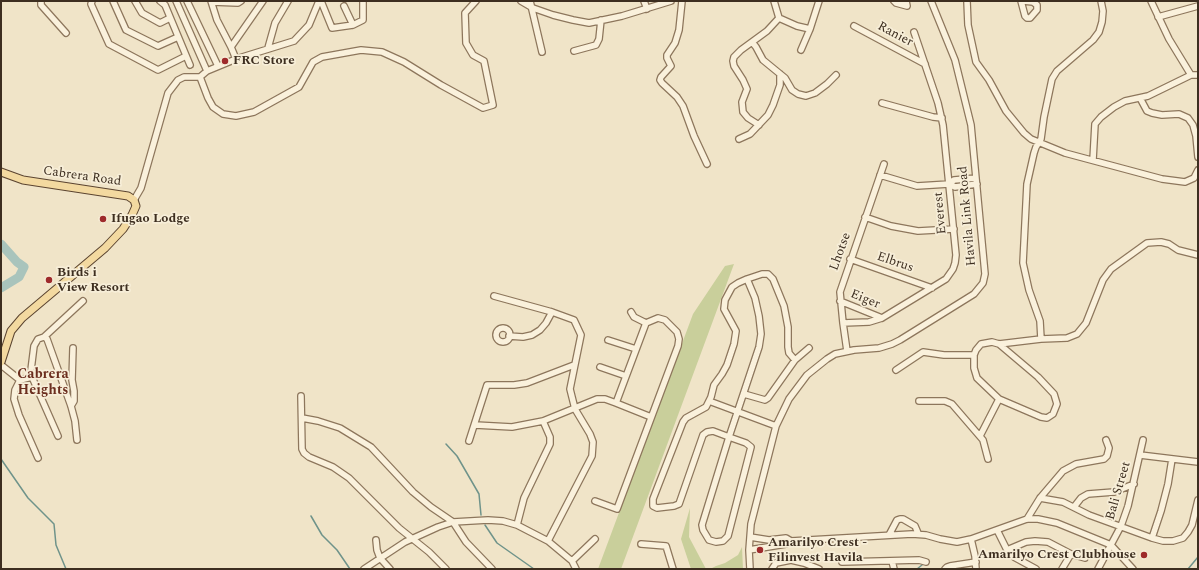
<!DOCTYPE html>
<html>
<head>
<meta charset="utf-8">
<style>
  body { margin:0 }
  #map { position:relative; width:1199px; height:570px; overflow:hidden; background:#f0e4c8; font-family:Spectral,serif }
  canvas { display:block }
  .frame { position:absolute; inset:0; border:2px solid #3d2e20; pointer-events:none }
</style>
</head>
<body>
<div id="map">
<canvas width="1199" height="570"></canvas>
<div class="frame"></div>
</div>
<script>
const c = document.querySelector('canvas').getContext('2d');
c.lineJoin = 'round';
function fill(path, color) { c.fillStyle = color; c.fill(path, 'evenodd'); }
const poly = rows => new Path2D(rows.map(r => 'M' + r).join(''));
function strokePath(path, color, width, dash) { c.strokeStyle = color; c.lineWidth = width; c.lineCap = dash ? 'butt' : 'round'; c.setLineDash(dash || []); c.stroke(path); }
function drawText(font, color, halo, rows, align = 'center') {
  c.font = font + ' Spectral,serif'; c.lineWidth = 3.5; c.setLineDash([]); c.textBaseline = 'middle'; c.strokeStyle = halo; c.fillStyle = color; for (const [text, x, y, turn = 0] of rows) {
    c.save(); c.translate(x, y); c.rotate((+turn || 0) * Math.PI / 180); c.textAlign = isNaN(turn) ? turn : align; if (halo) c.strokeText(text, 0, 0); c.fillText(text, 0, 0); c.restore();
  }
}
fill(poly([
  [734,264,621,569,598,569,693,314,725,266],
  [690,508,689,537,706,569,691,569,681,539],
  [742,547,743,569,710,569,716,566,725,563,738,555]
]), '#c9cf9b');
strokePath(poly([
  [446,444,457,456,479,494,481,515],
  [1,459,28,498,54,524,56,545,66,569],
  [311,516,322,535,337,550,350,569],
  [485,525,497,543,534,569],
  [917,569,922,565],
  [1188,569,1198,557]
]), '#6f938a', 1.5);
strokePath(poly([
  [1,244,17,262,24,267,19,277,1,288]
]), '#a9c4bc', 9);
const minor = poly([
  [41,1,41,5,66,33],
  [92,1,91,4,109,44,158,70,186,56],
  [113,1,126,30,158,46,178,37],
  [135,1,142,13,160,23,170,18],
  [160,1,165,5,190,65],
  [176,1,207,71],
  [187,1,218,66],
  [211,1,217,20,231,47],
  [321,1,332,28,353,25,363,20,363,1],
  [521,1,533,8,553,15,573,20,589,23,622,16,671,1],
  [530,1,542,52],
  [644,1,647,9],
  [682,1,679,30,675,43,667,55,667,58,671,66,661,77,660,80,662,83,677,97,683,106,694,136,707,164],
  [774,1,779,18,797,26,810,29],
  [894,1,896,3,907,6,906,1],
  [967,1,968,25,976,62,989,80,1006,111,1024,133,1031,139,1065,153,1162,179,1185,182,1194,178,1198,170],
  [1021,1,1025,16,1027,18,1030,18,1037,10,1037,5,1033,2,1023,1],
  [1151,1,1169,39,1191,75],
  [212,2,238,3,241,1],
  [344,6,353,25],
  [1158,17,1198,6],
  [854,26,925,64],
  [752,42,756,47,763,60,785,78,792,90,798,94,806,96,815,93,827,84,836,75],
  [268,48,275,23,288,1],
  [801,50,810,29,819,1],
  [574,51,596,45,599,39,601,20],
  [236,59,231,47,263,1],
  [200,77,207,71,236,59,294,41,309,25,319,1],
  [1140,98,1147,111,1152,113,1162,115,1179,114,1188,118,1193,125,1196,136,1198,157],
  [882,103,933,117,942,118],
  [759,125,748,118,743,112,742,102,747,89,743,80,734,66,733,61,734,57,741,50,767,31,779,18],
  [739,139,750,134,768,115,773,105,780,85,780,74],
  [1093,160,1095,124,1101,117,1114,107,1125,101,1148,96,1191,75,1198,75],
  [880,175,917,186,949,184],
  [949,184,955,187,977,184],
  [949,184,954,180,976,178],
  [134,200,141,188,168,93,178,80,184,77,200,77,208,98,213,107,223,114,236,116,254,112,299,87,313,62,322,57,361,50,382,52,404,62,441,85,483,108,493,105,484,61,473,55,466,43,465,13,476,1],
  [865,217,891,226,918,231,954,229],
  [850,259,932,288],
  [747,279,755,298,759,316,761,334,759,347,729,437,702,525,703,530,709,540,716,542,723,541,728,536,751,447,746,443,729,437,713,431,707,432,703,435,679,504,674,506,657,508,653,506,653,499,683,422,686,418,706,407,711,397,714,385,722,374,727,365,734,344,736,331,724,309,725,300,732,287,738,283,747,279,762,274,768,274,773,279,784,306,788,327,788,347,789,353,795,360],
  [494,296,552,312,574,320,581,335,570,389,575,409,590,434,593,442,592,456,548,541],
  [840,301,882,318],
  [631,312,634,317,646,323],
  [843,323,869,322,882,318,946,279,953,269,955,263,956,255,943,125,938,103,914,32],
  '496 335a7 7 0 1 1 14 0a7 7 0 1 1-14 0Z',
  [509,336,523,337,532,335,540,330,546,323,552,312],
  [44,337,83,301],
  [1041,339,1040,321,1029,290,1023,263,1027,184,1034,153,1036,147,1041,139,1044,117,1052,79,1057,71,1093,40,1099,32,1102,22,1103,11,1101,1],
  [608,340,636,349],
  [999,344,1038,377,1054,394,1057,404,1053,414,1047,418,1041,417,999,399,977,378,974,368,974,355,976,350,981,344,992,342,999,344,1041,339,1067,338,1077,334,1086,323,1103,280,1111,269,1147,243,1161,242,1169,244,1178,250,1198,255],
  [847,351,843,323,840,292,884,164],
  [1,365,20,380],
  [600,367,626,376],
  [896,370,923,352,944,355,974,355],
  [32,377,20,380,15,390,14,399,19,415,38,458],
  [744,394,765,400,768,398,795,360,809,348],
  [301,396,302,449,304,453,309,457,333,467,349,478,399,528,429,552,446,569],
  [709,401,776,426],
  [919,401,945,401,952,404,983,440,988,459],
  [71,406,74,401,74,391,72,380,73,348],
  [302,418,318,421,340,428,371,447,413,492,431,507,453,522,466,542,492,569],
  [475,425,512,427,543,421,597,399,605,399,616,403,651,417],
  [58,436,32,377,31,370,34,346,38,339,44,337,47,339,71,406,75,421,77,440],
  [980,436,999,399],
  [469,441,487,385,514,385,527,383,574,365],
  [1140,455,1198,462],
  [1040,498,1063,502,1089,515,1152,538,1163,541,1173,541,1183,538,1188,532,1192,525,1198,500],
  [595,501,617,509,678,346,679,339,677,332,665,320,658,318,646,323,616,403],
  [1074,507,1081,498,1088,494,1114,492,1134,484],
  [1027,519,1040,498,1063,471,1076,464,1104,459,1107,456,1109,448,1106,440],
  [517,525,524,498,550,444,550,437,543,421],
  [997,530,1007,550,1014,557,1036,569],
  [889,535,897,520,900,519,903,519,915,526,918,533],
  [750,537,769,540,786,538,791,541],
  [1152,538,1161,511,1168,484,1172,459],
  [971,539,975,556,976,569],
  [376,540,377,550,380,558,390,569],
  [641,544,666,546,673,569],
  [749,550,786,544,791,541,912,534,926,535,940,539,957,542,971,539,1027,519,1038,519,1057,523,1111,545,1133,569],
  [1007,550,1026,542,1035,541,1048,542,1071,554,1085,558],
  [572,561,595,539],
  [892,561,894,569],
  [842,562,919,560,926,562],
  [364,569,405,542,438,527,453,522,488,520,503,521,517,525,548,541,572,561,576,569],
  [750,569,749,550,751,524,776,426,789,399,807,375,827,359,835,354,854,350,879,348,892,344,900,340,974,294,983,283,985,274,971,125,955,60,931,1],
  [772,569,776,563,791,560,804,563,819,569],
  [945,569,947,567,950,566,976,562],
  [1062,569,1071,554],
  [1098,569,1121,526,1128,506,1143,440]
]);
const major = poly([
  [1,172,23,180,128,196,134,200,136,206,132,215,123,229,105,248,22,318,11,331,1,362]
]);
strokePath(minor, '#8d765c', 8);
strokePath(major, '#5b4430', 9);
strokePath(minor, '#faf1dc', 5.5);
strokePath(major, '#f3d9a0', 7);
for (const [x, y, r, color] of [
  [225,61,4,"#9e2a2b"],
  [103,219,4,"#9e2a2b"],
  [49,280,4,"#9e2a2b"],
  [760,550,4,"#9e2a2b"],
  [1144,555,4,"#9e2a2b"]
]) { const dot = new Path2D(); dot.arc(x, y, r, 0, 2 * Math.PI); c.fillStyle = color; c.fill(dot); strokePath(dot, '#f7eed8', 1.5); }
drawText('13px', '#3d2e20', '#f7eed8', [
  ["Ranier",895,35,28],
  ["Cabrera Road",82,177,8],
  ["Everest",941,213,-95],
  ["Havila Link Road",968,216,-95],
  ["Lhotse",841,252,-70],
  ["Elbrus",895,263,19],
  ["Eiger",865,300,22],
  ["Bali Street",1119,491,-74]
]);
drawText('bold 13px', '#3d2e20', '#f7eed8', [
  ["FRC Store",233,61],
  ["Ifugao Lodge",111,219],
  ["Birds i",57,273],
  ["View Resort",57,288],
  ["Amarilyo Crest -",768,543],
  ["Filinvest Havila",768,558],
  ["Amarilyo Crest Clubhouse",1136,555,"right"]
], 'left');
drawText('bold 14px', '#6b2e1e', '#f7eed8', [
  ["Cabrera",43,375],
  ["Heights",43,391]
]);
</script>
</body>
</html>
